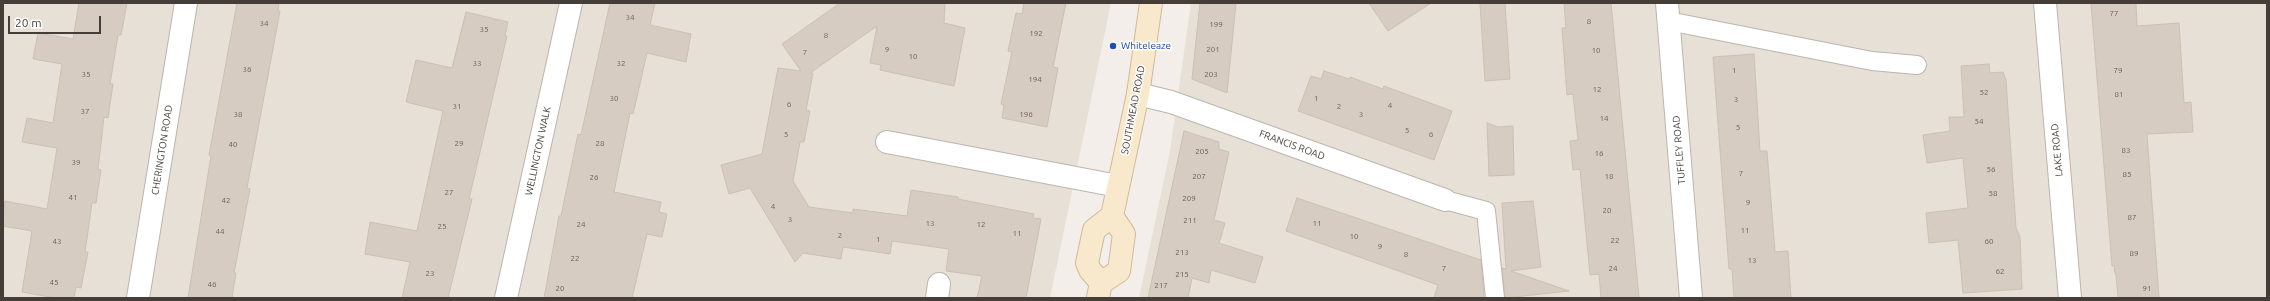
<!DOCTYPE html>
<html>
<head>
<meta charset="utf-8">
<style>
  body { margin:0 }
  #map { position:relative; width:2270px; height:301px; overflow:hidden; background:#f3eee9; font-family:Ubuntu,sans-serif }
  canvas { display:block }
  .frame { position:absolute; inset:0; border:4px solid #453e38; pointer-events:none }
  .scale { position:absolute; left:8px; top:16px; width:93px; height:18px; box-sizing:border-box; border:2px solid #453e38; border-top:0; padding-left:5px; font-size:12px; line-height:14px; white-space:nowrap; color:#453e38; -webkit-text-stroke:3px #fff; paint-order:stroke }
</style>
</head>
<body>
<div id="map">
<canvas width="2270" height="301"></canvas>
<div class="frame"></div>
<div class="scale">20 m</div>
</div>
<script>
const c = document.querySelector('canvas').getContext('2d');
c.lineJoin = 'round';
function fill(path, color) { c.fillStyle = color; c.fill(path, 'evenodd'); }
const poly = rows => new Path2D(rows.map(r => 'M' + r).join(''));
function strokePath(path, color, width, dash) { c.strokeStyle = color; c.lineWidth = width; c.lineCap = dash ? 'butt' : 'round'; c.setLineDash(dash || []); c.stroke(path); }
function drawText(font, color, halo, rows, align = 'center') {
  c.font = font + ' Ubuntu,sans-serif'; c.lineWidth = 3; c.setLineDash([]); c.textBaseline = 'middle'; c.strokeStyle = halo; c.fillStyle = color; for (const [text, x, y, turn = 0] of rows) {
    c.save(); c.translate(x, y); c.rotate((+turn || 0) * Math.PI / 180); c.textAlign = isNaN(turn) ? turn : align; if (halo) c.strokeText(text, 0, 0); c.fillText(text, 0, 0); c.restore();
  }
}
fill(poly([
  [3,3,1111,3,1050,298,3,298],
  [1191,3,2267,3,2267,298,1139,298,1170,151]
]), '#e6e0d7');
const building = poly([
  [79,3,127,3,121,35,118,35,110,84,113,84,108,118,104,117,98,169,101,170,96,203,92,203,85,252,88,252,81,288,76,287,74,298,56,298,22,292,32,231,3,226,3,215,5,201,47,209,57,148,22,142,27,118,53,123,62,64,33,59,38,33,73,39,79,3],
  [237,3,279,3,278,11,280,11,247,188,250,189,234,273,236,273,232,298,188,298,211,156,209,155,237,3],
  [610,3,655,3,650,25,691,34,686,62,647,53,633,114,630,113,614,192,661,202,659,212,667,214,662,237,647,234,632,298,544,298,559,216,561,216,578,134,581,135,610,3],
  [840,3,945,3,944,23,965,28,954,86,880,70,881,65,870,63,877,26,810,73,813,73,806,110,810,111,804,142,800,142,793,181,809,207,853,213,853,209,907,216,911,190,958,197,958,199,1034,214,1033,218,1041,219,1026,298,977,298,982,276,946,271,949,249,892,241,890,254,843,247,841,259,803,253,795,262,750,188,729,194,721,165,762,154,778,68,801,71,782,44,840,3],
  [1024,3,1066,3,1053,67,1058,68,1047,127,1002,118,1004,105,1001,104,1012,52,1008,51,1016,13,1022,14,1024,3],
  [1200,3,1236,3,1227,93,1192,79,1200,3],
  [1369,3,1431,3,1388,31,1369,3],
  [1480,3,1505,3,1510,79,1485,81,1480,3],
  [1564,3,1611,3,1639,298,1601,298,1599,274,1590,275,1580,169,1573,170,1570,141,1578,140,1573,94,1567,95,1562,28,1566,28,1564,3],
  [2091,3,2136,3,2137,26,2179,23,2184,103,2191,102,2193,132,2147,134,2159,298,2118,298,2116,274,2115,274,2114,265,2112,266,2091,3],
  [466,12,508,22,505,36,507,36,469,199,472,199,448,298,402,298,410,262,365,254,370,222,417,231,443,111,406,102,416,60,452,68,466,12],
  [1754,54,1760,151,1767,151,1775,252,1788,251,1791,298,1734,298,1732,269,1729,269,1713,57,1754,54],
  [1989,64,1990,73,2003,72,2006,80,2016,228,2020,237,2022,289,1963,293,1958,240,1929,243,1926,213,1968,208,1963,158,1927,163,1923,135,1950,131,1949,117,1964,117,1961,66,1989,64],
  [1324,71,1349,79,1350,77,1383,89,1384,86,1452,111,1434,160,1298,111,1311,76,1321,79,1324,71],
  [1487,123,1498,127,1513,126,1514,175,1489,176,1487,123],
  [1184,131,1219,142,1219,149,1229,152,1214,220,1225,223,1219,243,1263,257,1255,283,1211,270,1209,283,1192,278,1188,298,1148,298,1184,131],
  [1297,198,1481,260,1484,298,1434,298,1438,285,1286,231,1297,198],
  [1533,201,1541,267,1511,271,1569,291,1505,298,1502,268,1506,269,1502,203,1533,201]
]);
fill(building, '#d6ccc2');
strokePath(building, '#cdc0b3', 1);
const lane = poly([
  [1668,21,1872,61,1917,65],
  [1445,200,1486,211,1495,298]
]);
const street = poly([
  [1667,3,1691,298],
  [2045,3,2070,298],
  [1138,94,1171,102,1445,200],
  [887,142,1118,186],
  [138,298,186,3],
  [506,298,571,3],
  [937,298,939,284]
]);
const secondary = poly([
  [1101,283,1090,270,1087,263,1094,230,1112,216,1138,94,1151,3],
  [1098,297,1101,283,1119,271,1124,234,1112,216]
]);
strokePath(lane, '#bdb5ac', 20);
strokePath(street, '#bdb5ac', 24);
strokePath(secondary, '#cebb9d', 24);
strokePath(lane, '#fff', 18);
strokePath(street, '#fff', 22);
strokePath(secondary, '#f9e9cc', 22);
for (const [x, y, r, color] of [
  [1113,46,4,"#1a4fb4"]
]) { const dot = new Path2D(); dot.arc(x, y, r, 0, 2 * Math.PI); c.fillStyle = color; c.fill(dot); strokePath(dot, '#fff', 1.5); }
drawText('8px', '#69625a', null, [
  ["77",2114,13],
  ["34",630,17],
  ["8",1589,21],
  ["34",264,23],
  ["199",1216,24],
  ["35",484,29],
  ["192",1036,33],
  ["8",826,35],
  ["9",887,49],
  ["201",1213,49],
  ["10",1596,50],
  ["7",805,52],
  ["10",913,56],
  ["33",477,63],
  ["32",621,63],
  ["36",247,69],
  ["1",1734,70],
  ["79",2118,70],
  ["35",86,74],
  ["203",1211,74],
  ["194",1035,79],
  ["12",1597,89],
  ["52",1984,92],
  ["81",2119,94],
  ["30",614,98],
  ["1",1316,98],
  ["3",1736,99],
  ["6",789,104],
  ["4",1390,105],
  ["31",457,106],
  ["2",1339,106],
  ["37",85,111],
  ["38",238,114],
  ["196",1026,114],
  ["3",1361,114],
  ["14",1604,118],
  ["54",1979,121],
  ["5",1738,127],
  ["5",1407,130],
  ["5",786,134],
  ["6",1431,134],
  ["29",459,143],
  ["28",600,143],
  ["40",233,144],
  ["83",2126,150],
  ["205",1202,151],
  ["16",1599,153],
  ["39",76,162],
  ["56",1991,169],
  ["7",1741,173],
  ["85",2127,174],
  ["207",1199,176],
  ["18",1609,176],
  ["26",594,177],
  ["27",449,192],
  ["58",1993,193],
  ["41",73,197],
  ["209",1189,198],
  ["42",226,200],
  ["9",1748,202],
  ["4",773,206],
  ["20",1607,210],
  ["87",2132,217],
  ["3",790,219],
  ["211",1190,220],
  ["13",930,223],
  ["11",1317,223],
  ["24",581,224],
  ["12",981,224],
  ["25",442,226],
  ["11",1745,230],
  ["44",220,231],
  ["11",1017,233],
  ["2",840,235],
  ["10",1354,236],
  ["1",878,239],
  ["22",1615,240],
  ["43",57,241],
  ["60",1989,241],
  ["9",1380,246],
  ["213",1182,252],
  ["89",2134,253],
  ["8",1406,254],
  ["22",575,258],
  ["13",1752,260],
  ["7",1444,268],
  ["24",1613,268],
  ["62",2000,271],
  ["23",430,273],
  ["215",1182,274],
  ["45",54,282],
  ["46",212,284],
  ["217",1161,285],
  ["20",560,288],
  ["91",2147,288]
]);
drawText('10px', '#164399', '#fff', [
  ["Whiteleaze",1121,46]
], 'left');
drawText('10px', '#453e38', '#fff', [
  ["SOUTHMEAD ROAD",1133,110,-79],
  ["FRANCIS ROAD",1292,145,20],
  ["CHERINGTON ROAD",162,150,-81],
  ["TUFFLEY ROAD",1679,150,-95],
  ["LAKE ROAD",2057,150,-95],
  ["WELLINGTON WALK",538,151,-78]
]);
</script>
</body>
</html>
